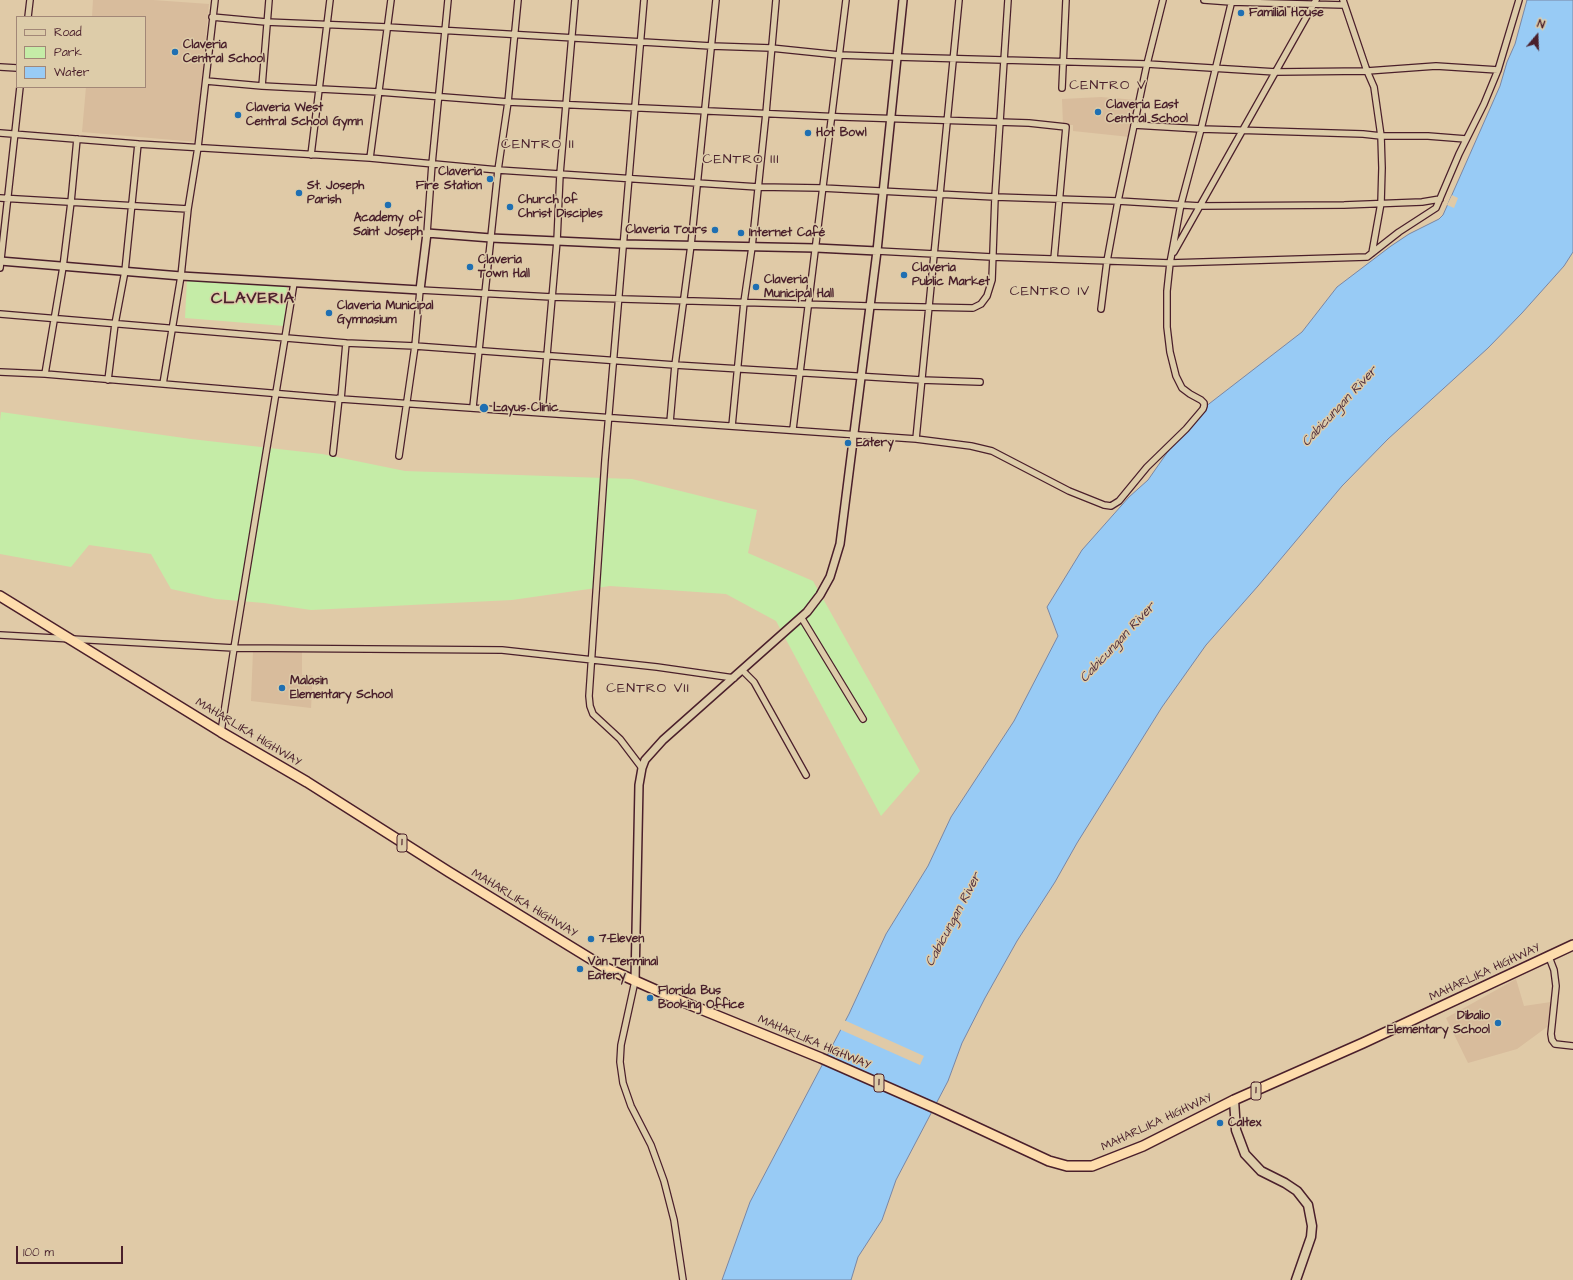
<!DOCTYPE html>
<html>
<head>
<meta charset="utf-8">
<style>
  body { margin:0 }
  #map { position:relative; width:1573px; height:1280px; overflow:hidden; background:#e0caa7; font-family:"Architects Daughter",sans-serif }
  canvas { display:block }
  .legend { position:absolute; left:16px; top:16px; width:130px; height:72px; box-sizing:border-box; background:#ddcca9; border:1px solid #a28777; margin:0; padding:5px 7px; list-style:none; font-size:12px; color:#4a1f2b }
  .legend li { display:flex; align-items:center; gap:8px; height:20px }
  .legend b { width:20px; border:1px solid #a28777 }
  .north { position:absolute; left:1517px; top:16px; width:40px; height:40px; -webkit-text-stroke:3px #ddcca9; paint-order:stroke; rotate:19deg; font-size:11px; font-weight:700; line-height:16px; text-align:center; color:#4a1f2b }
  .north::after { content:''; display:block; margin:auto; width:14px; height:18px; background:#4a1f2b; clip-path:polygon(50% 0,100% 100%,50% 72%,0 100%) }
  .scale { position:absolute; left:16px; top:1246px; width:107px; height:18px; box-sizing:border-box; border:2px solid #4a1f2b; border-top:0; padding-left:5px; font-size:12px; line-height:14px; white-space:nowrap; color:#4a1f2b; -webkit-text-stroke:3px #ddcca9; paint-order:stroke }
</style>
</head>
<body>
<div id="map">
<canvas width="1573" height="1280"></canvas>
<ul class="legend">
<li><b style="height:5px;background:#ddcca9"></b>Road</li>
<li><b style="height:11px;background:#c5eca7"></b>Park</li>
<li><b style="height:11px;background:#98cbf5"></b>Water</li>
</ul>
<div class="north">N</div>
<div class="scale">100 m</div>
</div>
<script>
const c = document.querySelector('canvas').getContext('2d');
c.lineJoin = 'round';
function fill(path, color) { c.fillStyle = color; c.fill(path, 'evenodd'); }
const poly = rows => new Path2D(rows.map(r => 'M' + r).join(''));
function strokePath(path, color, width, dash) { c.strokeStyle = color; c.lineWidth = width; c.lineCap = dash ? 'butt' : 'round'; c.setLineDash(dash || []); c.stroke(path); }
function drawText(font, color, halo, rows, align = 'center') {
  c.font = font + ' "Architects Daughter",sans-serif'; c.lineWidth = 3; c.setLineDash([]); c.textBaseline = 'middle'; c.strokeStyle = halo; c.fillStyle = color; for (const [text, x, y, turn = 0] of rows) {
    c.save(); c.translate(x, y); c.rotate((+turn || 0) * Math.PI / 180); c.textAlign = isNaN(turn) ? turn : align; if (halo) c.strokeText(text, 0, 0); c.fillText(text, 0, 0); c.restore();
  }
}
fill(poly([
  [93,0,153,0,209,4,196,142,82,132,86,87,145,87,145,17,92,17],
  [1101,97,1136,100,1130,137,1073,131,1073,125,1063,125,1062,99],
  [253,651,302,651,302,675,313,675,311,708,251,701],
  [1516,979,1524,1006,1551,1002,1547,1027,1517,1049,1468,1063,1446,1018]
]), '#d8bc9c');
fill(poly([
  [187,280,287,287,284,326,185,318],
  [1,412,191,439,322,454,405,471,632,479,757,510,748,553,813,581,920,771,881,816,776,621,726,594,610,586,512,600,311,610,264,603,216,599,171,589,151,554,89,545,71,567,0,554,0,421]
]), '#c5eca7');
const water = poly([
  [1527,0,1573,0,1573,252,1564,266,1522,313,1488,348,1388,439,1342,486,1258,586,1206,645,1162,707,1077,843,1055,882,1017,941,985,998,962,1043,948,1081,896,1180,882,1220,858,1257,851,1280,722,1280,750,1202,849,1014,886,934,928,866,951,817,1014,721,1058,636,1047,607,1082,550,1129,497,1148,480,1192,417,1302,332,1337,287,1391,246,1409,234,1439,219,1443,215,1500,86,1507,62,1515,44,1527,0]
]);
fill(water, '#98cbf5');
strokePath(water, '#7986a4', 1);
fill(poly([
  [1452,195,1458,198,1454,208,1447,205],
  [844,1020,924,1056,920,1065,839,1029]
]), '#e0caa7');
const minor = poly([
  [959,0,916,439,971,446,992,451,1069,491,1104,505,1111,506,1119,501,1147,467,1186,429,1203,409,1204,406,1204,403,1201,400,1190,394,1182,388,1176,376,1170,352,1167,327,1167,291,1170,263,1181,204,1201,129,1232,0],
  [1204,0,1231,2,1344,5],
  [1343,0,1367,71,1374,87,1381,136,1382,168,1381,203,1372,253],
  [28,17,30,0],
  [212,17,266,22,387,27,711,46,771,48,839,55,896,57,1147,64,1276,72,1367,71,1436,66,1498,70],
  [0,67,17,68],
  [206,81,262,86,379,92,508,102,842,117,1029,123,1066,127,1054,259],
  [262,86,269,0],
  [1062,88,1066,0],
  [1134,125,1201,129,1363,134,1381,136,1428,136,1466,139],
  [0,133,138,144,370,158,498,170,758,187,822,188,995,197,1118,201,1200,206,1344,205,1422,202,1440,199],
  [311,155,330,0],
  [370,158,391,0],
  [0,198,188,209],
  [427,233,432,164,448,0],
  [877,251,992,257,1170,263,1367,257,1399,232,1436,208,1459,154,1484,104,1498,70,1519,0],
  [1174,252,1316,0],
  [0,268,20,87],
  [1101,309,1107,261,1118,201,1147,64,1163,0],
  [0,314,346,343,415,346,675,365,921,380,980,382],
  [0,372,45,374,341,399,916,439],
  [45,374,63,267,71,202,77,139],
  [108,380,115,324,125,271,138,144],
  [163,384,181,276,188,209,198,147,215,0],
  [341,399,346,343],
  [473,407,498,170,508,102,518,0],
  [542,412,557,241,560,174,575,0],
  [670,422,675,365,691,245,716,0],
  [732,426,744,302,752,247,766,113,776,0],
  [793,429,846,0],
  [333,453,339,398],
  [399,456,415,346,420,290,552,297,869,306,973,308,981,304,987,296,992,280,995,197,1008,0],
  [801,617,863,719],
  [0,635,234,648,502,650,657,667,734,678],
  [742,670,754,682,806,775],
  [221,732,234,648,294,283],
  [642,768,620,739,593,714,590,706,589,696,605,460,644,0],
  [1549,957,1554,970,1556,986,1551,1034,1552,1040,1555,1044,1573,1046],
  [635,981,621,1045,620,1062,623,1083,631,1106,651,1145,664,1181,674,1220,683,1280]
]);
const tertiary = poly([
  [0,261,181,276,420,290,427,233,491,238,623,244,816,248,877,251],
  [635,981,639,785,642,768,645,760,663,740,807,612,820,595,830,577,840,544,877,251,903,0]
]);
const secondary = poly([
  [1234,1100,1236,1130,1245,1154,1261,1171,1285,1183,1297,1191,1308,1205,1312,1226,1311,1237,1296,1280]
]);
const trunk = poly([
  [0,596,221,732,307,782,449,872,604,967,676,999,821,1058,937,1109,1049,1161,1067,1166,1092,1166,1143,1146,1234,1100,1363,1043,1573,945]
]);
strokePath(minor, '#4a1f2b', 8);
strokePath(tertiary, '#4a1f2b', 10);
strokePath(secondary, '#4a1f2b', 11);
strokePath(trunk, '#4a1f2b', 12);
strokePath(minor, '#ddcca9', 5.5);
strokePath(tertiary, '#ddcca9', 7);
strokePath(secondary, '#ddcca9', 8);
strokePath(trunk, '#fddcac', 9);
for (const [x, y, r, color] of [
  [1241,13,4,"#1f6fb2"],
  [175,52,4,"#1f6fb2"],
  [1098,112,4,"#1f6fb2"],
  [238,115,4,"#1f6fb2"],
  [808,133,4,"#1f6fb2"],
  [490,179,4,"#1f6fb2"],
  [299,193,4,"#1f6fb2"],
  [388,205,4,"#1f6fb2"],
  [510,207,4,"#1f6fb2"],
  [715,230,4,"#1f6fb2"],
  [741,233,4,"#1f6fb2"],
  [470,267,4,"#1f6fb2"],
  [904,275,4,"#1f6fb2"],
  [756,287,4,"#1f6fb2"],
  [329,313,4,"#1f6fb2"],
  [484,408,5,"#1f6fb2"],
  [848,443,4,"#1f6fb2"],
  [282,688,4,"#1f6fb2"],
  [591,939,4,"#1f6fb2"],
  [580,969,4,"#1f6fb2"],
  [650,998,4,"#1f6fb2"],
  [1498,1023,4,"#1f6fb2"],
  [1220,1123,4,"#1f6fb2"]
]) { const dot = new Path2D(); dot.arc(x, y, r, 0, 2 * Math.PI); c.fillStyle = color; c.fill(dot); strokePath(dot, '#ddcca9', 1.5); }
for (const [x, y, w] of [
  [402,843,10],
  [879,1083,10],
  [1256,1091,10]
]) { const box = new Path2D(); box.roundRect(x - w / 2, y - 9, w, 18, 3); c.fillStyle = '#ddcca9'; c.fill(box); strokePath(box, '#4a1f2b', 1); }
drawText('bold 11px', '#4a1f2b', null, [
  ["1",402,843],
  ["1",879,1083],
  ["1",1256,1091]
]);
drawText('bold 12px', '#4a1f2b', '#ddcca9', [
  ["Familial House",1249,13],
  ["Claveria",183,45],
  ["Central School",183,59],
  ["Claveria East",1106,105],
  ["Central School",1106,119],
  ["Claveria West",246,108],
  ["Central School Gymn",246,122],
  ["Hot Bowl",816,133],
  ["Claveria",482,172,"right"],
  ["Fire Station",482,186,"right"],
  ["St. Joseph",307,186],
  ["Parish",307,200],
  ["Church of",518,200],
  ["Christ Disciples",518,214],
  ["Academy of",388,218,"center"],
  ["Saint Joseph",388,232,"center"],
  ["Claveria Tours",707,230,"right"],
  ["Internet Café",749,233],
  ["Claveria",478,260],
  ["Town Hall",478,274],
  ["Claveria",912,268],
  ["Public Market",912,282],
  ["Claveria",764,280],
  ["Municipal Hall",764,294],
  ["Claveria Municipal",337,306],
  ["Gymnasium",337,320],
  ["Layus Clinic",493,408],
  ["Eatery",856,443],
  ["Malasin",290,681],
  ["Elementary School",290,695],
  ["7-Eleven",599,939],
  ["Van Terminal",588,962],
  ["Eatery",588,976],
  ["Florida Bus",658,991],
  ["Booking Office",658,1005],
  ["Dibalio",1490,1016,"right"],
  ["Elementary School",1490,1030,"right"],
  ["Caltex",1228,1123]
], 'left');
drawText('12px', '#4a1f2b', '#ddcca9', [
  ["MAHARLIKA HIGHWAY",248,733,31],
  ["MAHARLIKA HIGHWAY",524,904,31],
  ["MAHARLIKA HIGHWAY",1485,973,-25],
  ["MAHARLIKA HIGHWAY",814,1043,23],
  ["MAHARLIKA HIGHWAY",1157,1123,-25]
]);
drawText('italic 13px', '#52303f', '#ddcca9', [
  ["Cabicungan River",1340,407,-47],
  ["Cabicungan River",1118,643,-47],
  ["Cabicungan River",954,920,-62]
]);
c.letterSpacing = '1px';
drawText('14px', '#4a1f2b', '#ddcca9', [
  ["CENTRO V",1108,86],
  ["CENTRO II",538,145],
  ["CENTRO III",741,160],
  ["CENTRO IV",1050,292],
  ["CENTRO VII",648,689]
]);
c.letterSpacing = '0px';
c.letterSpacing = '1px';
drawText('bold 16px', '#4a1f2b', '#ddcca9', [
  ["CLAVERIA",253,300]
]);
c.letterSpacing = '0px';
</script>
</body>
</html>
